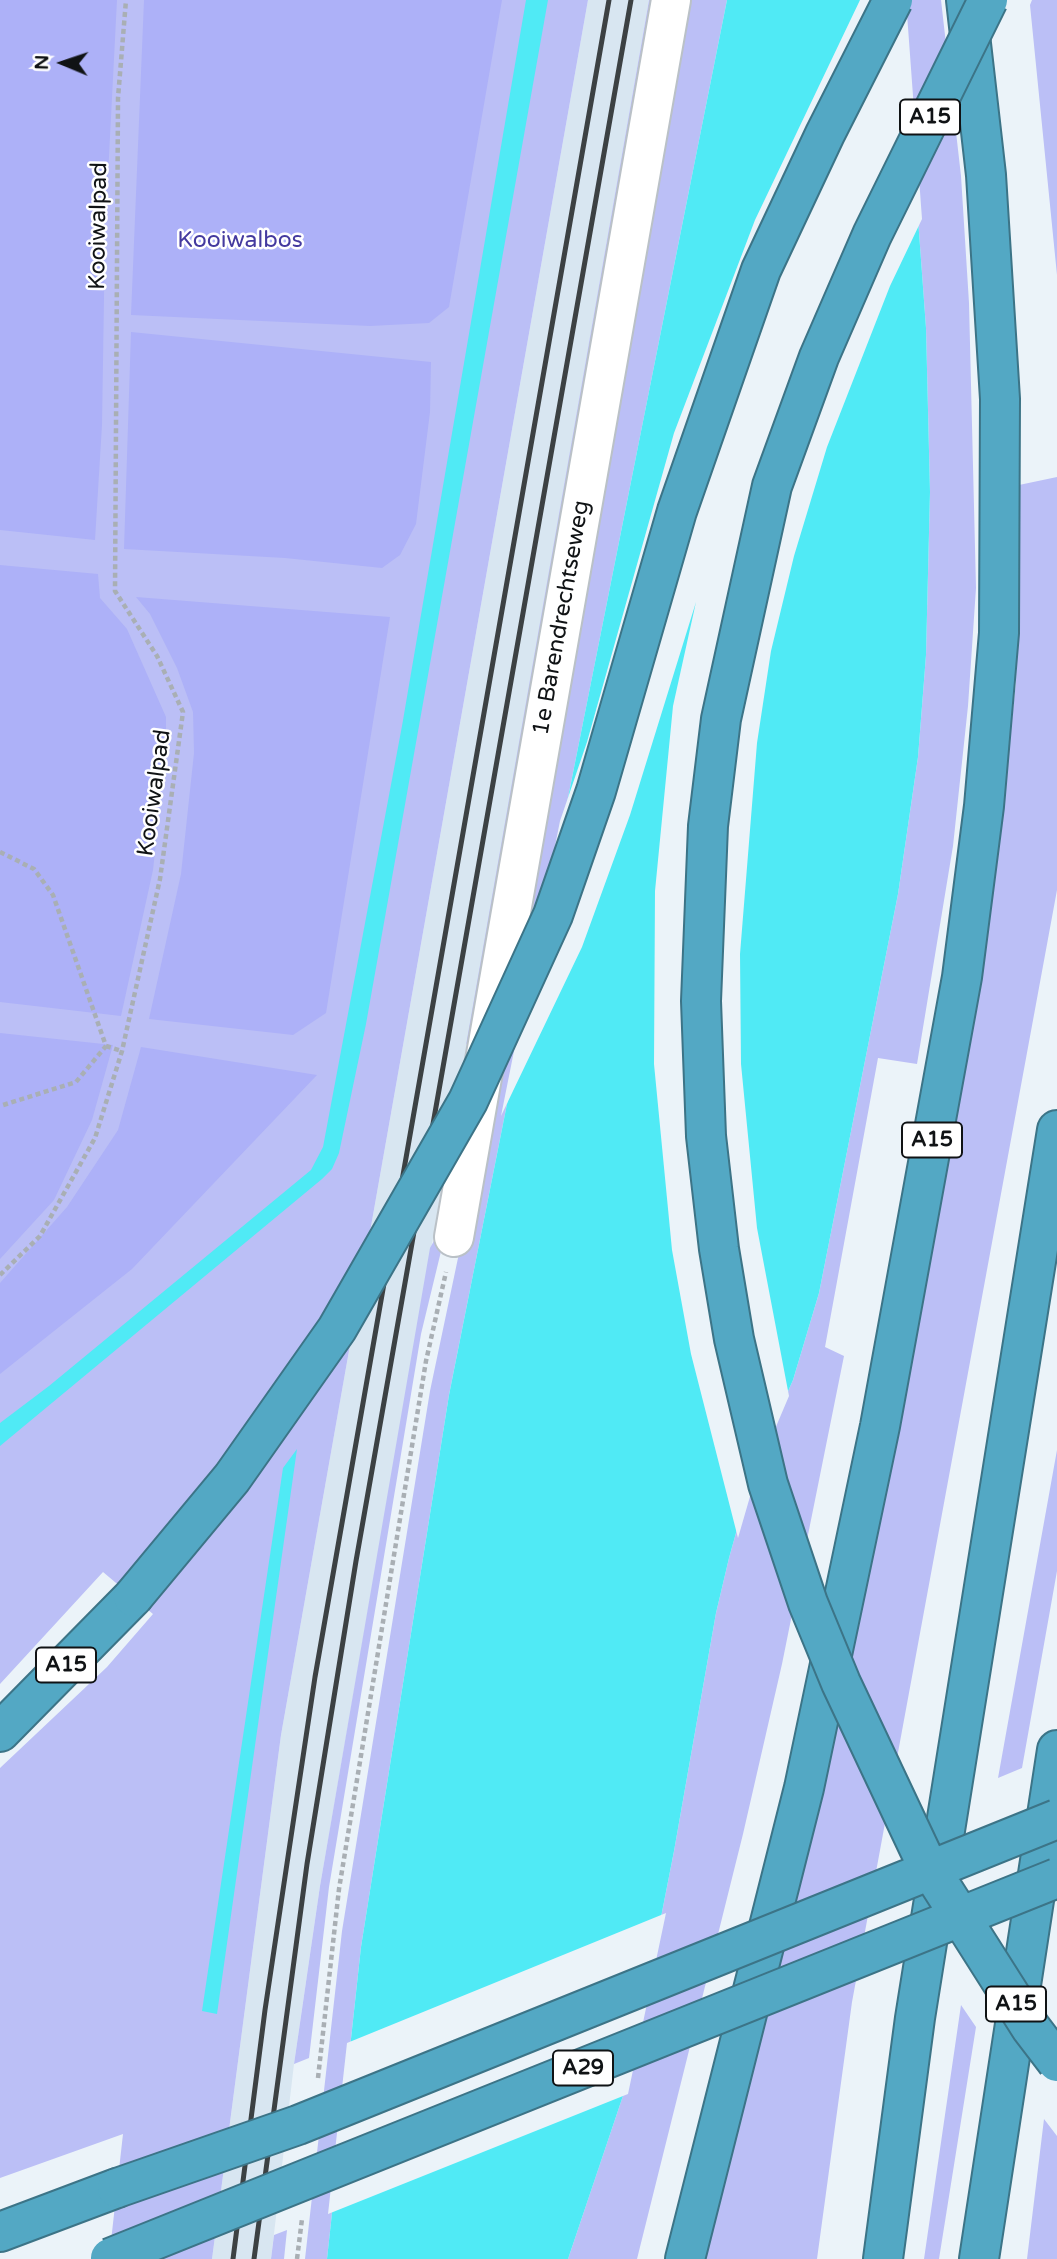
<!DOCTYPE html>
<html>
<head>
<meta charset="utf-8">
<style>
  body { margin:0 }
  #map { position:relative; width:1057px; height:2259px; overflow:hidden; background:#ebf3f9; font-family:"Varela Round",sans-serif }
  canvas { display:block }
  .north { position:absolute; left:28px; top:28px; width:70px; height:70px; -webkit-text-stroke:5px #fff; paint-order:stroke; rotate:272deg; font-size:19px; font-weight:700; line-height:28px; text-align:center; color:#101315 }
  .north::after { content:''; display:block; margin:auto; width:24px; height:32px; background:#101315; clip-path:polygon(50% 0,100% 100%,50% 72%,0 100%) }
</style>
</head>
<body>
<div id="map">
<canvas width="1057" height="2259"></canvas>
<div class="north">N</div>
</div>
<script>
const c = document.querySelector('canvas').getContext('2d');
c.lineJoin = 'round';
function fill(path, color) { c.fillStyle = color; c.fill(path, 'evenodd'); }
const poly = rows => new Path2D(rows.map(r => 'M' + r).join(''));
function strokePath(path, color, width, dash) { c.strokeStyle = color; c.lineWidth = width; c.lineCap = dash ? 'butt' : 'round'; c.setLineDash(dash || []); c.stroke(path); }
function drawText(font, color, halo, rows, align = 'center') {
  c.font = font + ' "Varela Round",sans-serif'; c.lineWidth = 5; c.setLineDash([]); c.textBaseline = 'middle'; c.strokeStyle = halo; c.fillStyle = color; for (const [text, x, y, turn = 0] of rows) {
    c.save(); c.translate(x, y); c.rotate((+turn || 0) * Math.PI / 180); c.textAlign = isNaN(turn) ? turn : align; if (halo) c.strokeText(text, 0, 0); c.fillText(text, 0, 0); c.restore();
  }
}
fill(poly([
  [588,0,649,0,320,1886,294,2064,271,2259,212,2259,281,1735]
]), '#d8e6f1');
fill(poly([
  [0,0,588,0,281,1735,212,2259,109,2259,123,2134,0,2178,0,1768,107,1667,153,1614,103,1572,0,1684],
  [649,0,657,0,486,1006,466,1045],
  [680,0,727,0,449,1395,361,1947,327,2259,305,2259,342,1931,430,1391,462,1239],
  [902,0,941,0,961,176,969,303,976,588,968,706,953,846,917,1064,878,1058,825,1347,844,1356,782,1664,743,1834,637,2259,568,2259,630,2075,674,1851,716,1613,729,1558,754,1468,793,1380,819,1293,898,894,918,757,926,655,930,492,926,328],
  [1032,0,1057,0,1057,275,1030,5],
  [1057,477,1057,890,852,2002,817,2259,703,2259,760,2040,859,1623,972,1028,994,881,1016,682,1019,485],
  [451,1210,421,1334,329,1887,309,2058,294,2064,320,1886,430,1248],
  [1057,1450,1057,1571,1022,1768,998,1778],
  [961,2005,976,2027,939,2259,924,2259],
  [1044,2119,1057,2136,1057,2259,1027,2259],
  [287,2230,284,2259,271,2259,274,2235]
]), '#bbbff6');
fill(poly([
  [0,0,117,0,105,234,102,425,95,540,0,530],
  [144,0,502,0,449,307,429,323,370,326,131,315],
  [131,332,431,362,430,412,416,524,400,555,382,568,285,558,124,549],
  [0,565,98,574,100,598,127,629,166,717,166,752,153,870,121,1016,0,1002],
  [136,597,390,617,326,1013,293,1035,149,1019,181,874,194,753,193,712,177,668,150,614],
  [0,1033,113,1045,92,1120,54,1200,0,1259],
  [141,1047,317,1075,132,1269,0,1374,0,1283,67,1207,118,1130]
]), '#adb1f8');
fill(poly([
  [526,0,548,0,366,1024,339,1153,332,1169,322,1179,0,1446,0,1423,49,1386,311,1170,323,1147,402,726],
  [727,0,902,0,926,328,930,492,926,655,918,757,898,894,819,1293,793,1380,754,1468,729,1558,716,1613,674,1851,630,2075,568,2259,327,2259,361,1947,449,1395],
  [297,1449,217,2014,202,2011,283,1468]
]), '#50eaf5');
fill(poly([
  [860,0,906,0,922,219,890,286,827,447,794,556,771,651,757,743,740,954,741,1064,757,1228,789,1396,758,1469,738,1538,691,1354,672,1250,654,1064,655,891,673,706,696,602,630,815,582,947,501,1116,560,821,587,742,674,433,755,220],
  [666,1913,628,2094,328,2214,347,2043]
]), '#ebf3f9');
const minor = poly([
  [454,1237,671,0]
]);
const highway = poly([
  [0,1732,133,1597],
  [0,2232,117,2188],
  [685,2259,804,1788,880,1426,962,977,984,806,999,633,1000,399,986,175,966,0],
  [883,2259,915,2018,1057,1130],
  [979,2259,1057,1750]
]);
strokePath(minor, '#bac1c7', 42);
strokePath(highway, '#3c7487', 42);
strokePath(poly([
  [0,852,34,869,53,895,106,1046,76,1082,0,1106],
  [106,1046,122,1051],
  [0,1275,40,1236,95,1138,122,1051,160,879,183,712,157,656,115,591,118,98,126,0],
  [318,2078,339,1889,426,1361,446,1272],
  [297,2259,302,2219]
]), '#a9afb4', 4.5, [5, 3.5]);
strokePath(minor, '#fff', 38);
strokePath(highway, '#53a8c4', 38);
strokePath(poly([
  [233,2259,265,2010,315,1677,609,0],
  [254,2259,307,1864,356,1561,631,0]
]), '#3c4143', 5);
const highwayBridge = poly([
  [988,0,872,235,819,357,772,486,721,719,708,826,701,1001,706,1136,719,1249,734,1339,768,1484,808,1603,841,1683,925,1861,1031,2028,1057,2062],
  [133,1597,232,1478,337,1329,468,1101,553,915,596,791,677,511,761,270,825,134,893,0],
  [117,2188,298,2125,1057,1819],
  [110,2258,1057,1878]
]);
strokePath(highwayBridge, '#3c7487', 42, []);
strokePath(highwayBridge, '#53a8c4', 38);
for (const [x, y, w] of [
  [930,117,60],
  [932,1140,60],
  [66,1665,60],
  [1016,2004,60],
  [583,2068,60]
]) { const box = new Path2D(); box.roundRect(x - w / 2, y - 17.5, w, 35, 5); c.fillStyle = '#fff'; c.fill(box); strokePath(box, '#101315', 2); }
drawText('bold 21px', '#101315', null, [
  ["A15",930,117],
  ["A15",932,1140],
  ["A15",66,1665],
  ["A15",1016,2004],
  ["A29",583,2068]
]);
drawText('23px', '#101315', '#fff', [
  ["Kooiwalpad",99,226,-89],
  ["1e Barendrechtseweg",562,618,-80],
  ["Kooiwalpad",155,793,-82]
]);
drawText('23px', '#443a9f', '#fff', [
  ["Kooiwalbos",240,241]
]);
</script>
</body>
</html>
